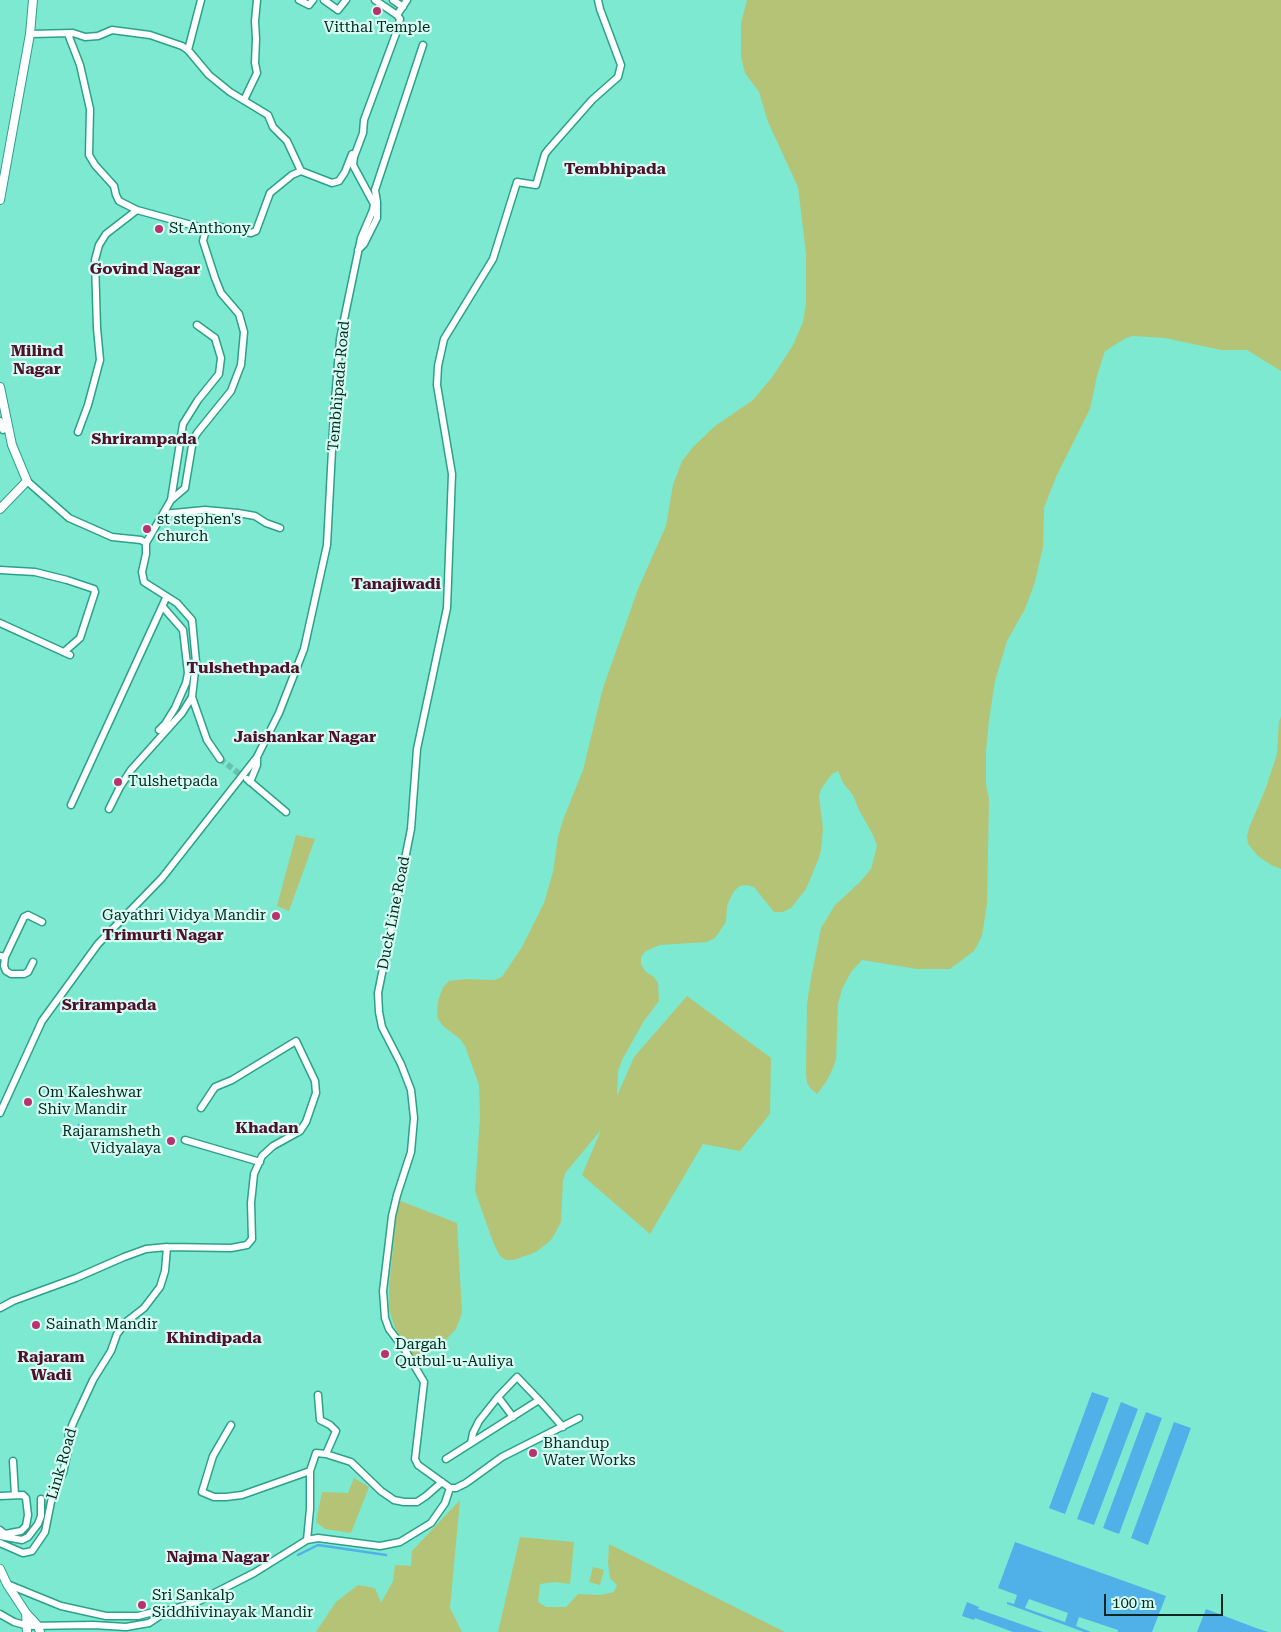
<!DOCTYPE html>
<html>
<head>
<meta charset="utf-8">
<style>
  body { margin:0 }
  #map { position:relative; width:1281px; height:1632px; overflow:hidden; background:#7de9d1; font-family:"Roboto Serif",serif }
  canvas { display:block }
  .scale { position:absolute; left:1104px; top:1594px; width:119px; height:22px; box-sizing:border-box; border:2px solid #052922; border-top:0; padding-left:6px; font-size:15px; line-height:18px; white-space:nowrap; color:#052922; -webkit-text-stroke:4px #d6fdf2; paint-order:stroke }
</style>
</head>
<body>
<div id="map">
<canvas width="1281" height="1632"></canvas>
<div class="scale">100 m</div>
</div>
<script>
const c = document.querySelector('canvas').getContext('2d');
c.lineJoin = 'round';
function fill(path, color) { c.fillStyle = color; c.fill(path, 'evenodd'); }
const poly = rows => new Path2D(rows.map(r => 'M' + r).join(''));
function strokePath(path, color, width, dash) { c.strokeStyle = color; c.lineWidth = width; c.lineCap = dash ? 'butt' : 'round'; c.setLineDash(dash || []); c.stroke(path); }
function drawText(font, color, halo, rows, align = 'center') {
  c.font = font + ' "Roboto Serif",serif'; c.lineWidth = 4.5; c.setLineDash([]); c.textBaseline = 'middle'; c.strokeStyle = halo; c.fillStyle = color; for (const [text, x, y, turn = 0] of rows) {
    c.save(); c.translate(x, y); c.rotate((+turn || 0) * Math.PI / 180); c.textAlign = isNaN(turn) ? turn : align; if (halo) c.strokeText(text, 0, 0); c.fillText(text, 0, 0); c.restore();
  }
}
fill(poly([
  [747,0,1281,0,1281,371,1247,350,1221,350,1165,338,1133,336,1126,338,1105,351,1097,376,1090,409,1056,477,1044,508,1043,547,1035,582,1025,609,1007,641,995,681,989,720,986,751,986,784,989,799,987,904,982,936,974,951,950,969,917,969,862,960,851,972,842,989,838,1004,836,1060,833,1068,826,1082,817,1094,811,1089,807,1083,806,1074,807,1004,811,978,821,928,835,905,860,882,871,869,877,846,873,835,859,810,853,795,843,783,838,771,832,774,821,789,819,796,823,829,821,850,819,858,806,889,791,908,783,912,774,912,754,887,747,885,740,886,734,891,730,899,727,906,726,922,715,938,707,942,660,945,646,951,641,957,641,965,646,972,654,977,658,983,659,1001,644,1021,623,1058,618,1071,617,1096,634,1057,687,996,771,1058,770,1114,740,1151,703,1144,650,1234,582,1175,601,1130,566,1172,563,1180,561,1222,553,1237,549,1242,536,1252,514,1260,506,1260,500,1256,493,1242,475,1191,480,1117,479,1085,465,1046,460,1039,443,1026,438,1019,437,1011,438,1001,443,987,449,981,466,979,494,980,502,977,522,947,544,903,553,872,558,837,563,820,583,770,603,688,638,589,666,526,673,485,682,461,693,447,715,426,753,400,773,376,793,345,803,322,806,303,806,254,798,187,768,122,759,92,745,73,741,57,741,23],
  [1281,717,1281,869,1271,865,1258,856,1248,844,1247,836,1249,828,1265,790,1277,754,1279,721],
  [296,835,315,839,289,911,277,906],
  [398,1200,457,1223,462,1313,456,1329,442,1344,414,1358,395,1328,389,1309,389,1286],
  [354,1478,369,1487,351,1533,325,1529,316,1522,322,1492,348,1493],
  [460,1500,450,1608,462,1632,316,1632,336,1602,358,1585,375,1588,381,1603,393,1581,395,1565,411,1566,412,1551],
  [520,1537,574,1542,570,1584,555,1582,540,1584,538,1602,546,1607,566,1607,578,1594,600,1595,614,1592,617,1585,610,1578,608,1563,609,1544,785,1632,498,1632],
  [593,1567,604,1570,600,1585,589,1582]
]), '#b5c377');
fill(poly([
  [1092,1392,1109,1398,1065,1514,1049,1508],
  [1121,1402,1138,1409,1094,1525,1077,1519],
  [1146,1412,1162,1418,1119,1534,1103,1528],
  [1174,1422,1191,1428,1148,1545,1131,1538],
  [1015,1542,1166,1596,1152,1632,1118,1632,1118,1630,1079,1617,1076,1626,1091,1632,1084,1632,1007,1604,1007,1602,1014,1604,1017,1595,998,1588],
  [1029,1599,1068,1613,1065,1622,1025,1608],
  [967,1602,979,1607,978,1609,1043,1632,1013,1632,975,1618,974,1620,962,1616],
  [1206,1609,1256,1628,1268,1632,1197,1632]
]), '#50b1e9');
strokePath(poly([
  [71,1136,80,1137,79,1125,84,1125],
  [298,1555,318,1545,386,1555]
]), '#50b1e9', 2.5);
strokePath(poly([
  [220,759,245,778]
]), '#65c3ae', 6, [6, 3]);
const minor = poly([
  [299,0,309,5,313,0],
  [324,0,338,10,346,0],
  [393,0,403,7],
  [397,15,407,0],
  [30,34,73,33,85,37,98,36,112,30,150,35,182,46,188,50,209,75,230,92,268,115,273,127,287,141,301,171,332,183,339,181,345,172,352,154],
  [68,34,80,65,90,109,89,155,95,165,114,186,116,195,119,201,137,210],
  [188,50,201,0],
  [244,100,257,73,255,63,256,39,255,21,257,0],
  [206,229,203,241,215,278,221,293,239,314,244,332,241,365,231,391,197,433,193,440,185,488,171,500,146,543,146,554,142,572,144,582,177,603,192,620,196,662,192,697,207,740,220,759],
  [206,229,215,226,251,233,256,231,270,193,292,175,301,171],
  [358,250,364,244,377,218,377,202,375,190,423,45],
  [0,421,3,430],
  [78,432,88,405,100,360,97,328,95,260,99,245,106,234,137,210,206,229],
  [27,481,69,518,112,537,141,540,146,543],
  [171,500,183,424,198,400,219,374,221,358,215,338,197,325],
  [163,514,205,510,238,513,255,516,266,523,280,528],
  [0,570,35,572,67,580,94,589,95,592,80,638,64,652],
  [0,623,70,655],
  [159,730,165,724,175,708,186,683,188,673,183,630,163,607],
  [247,779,286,812],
  [250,782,257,765,257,757],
  [71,805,166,598],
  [109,809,120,787,131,770,182,713,192,697],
  [0,956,5,957,24,917,28,915,42,922],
  [5,957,4,966,6,971,11,974,24,974,28,972,33,962],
  [0,1113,42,1021,98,944,162,878,257,757,279,713,304,649,327,545,334,412,340,339,361,238,373,210,374,204,353,165,354,157,363,133,364,120,398,28,400,19,397,15,375,0],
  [185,1140,260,1162],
  [0,1308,13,1301,76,1278,124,1257,146,1249,167,1247,231,1248,247,1245,252,1239,251,1203,254,1174,262,1156,273,1146,300,1131,306,1122,316,1093,315,1081,296,1041,232,1080,215,1087,201,1108],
  [318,1395,320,1420,330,1425,336,1431,326,1454],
  [498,1397,513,1417],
  [231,1425,213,1456,202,1492,214,1497,226,1497,242,1495,310,1471],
  [471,1443,473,1433,479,1421,498,1397,517,1377,539,1400,563,1427],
  [446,1459,539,1400],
  [13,1461,15,1495],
  [450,1488,418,1465,415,1459,424,1382,405,1350,389,1329,385,1318,383,1291,392,1216,397,1195,411,1152,414,1118,411,1090,401,1064,382,1027,379,1012,378,993,411,829,417,749,447,608,452,474,437,385,438,366,444,339,493,259,517,182,536,185,545,154,548,150,592,100,618,77,621,65,600,9,598,0],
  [450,1488,456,1488,466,1483,502,1457,579,1418],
  [0,1530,5,1534,21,1531,26,1526,28,1515,26,1498,23,1495,0,1496],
  [0,1536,22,1540,28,1537,38,1524,41,1516,41,1499],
  [307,1540,310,1509,310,1471,316,1453,326,1454,351,1462,381,1491,394,1500,404,1502,417,1502,426,1496,442,1482],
  [0,1543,23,1553,32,1551,45,1532,53,1492,63,1473,67,1455,69,1433,74,1421,93,1380,111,1351,117,1334,126,1322,144,1308,160,1287,165,1271,167,1247],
  [7,1584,61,1606,106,1616,138,1616,157,1611,167,1611,199,1601,254,1573,307,1540,318,1538,380,1546,400,1542,431,1523,445,1503,450,1488],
  [0,1614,14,1622,28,1626,93,1625,126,1627,149,1623,167,1611]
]);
const tertiary = poly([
  [0,200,30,34,33,0],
  [0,387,12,445,27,481,0,509],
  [0,1569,7,1584,26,1613,38,1626,40,1632],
  [26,1613,27,1632]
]);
strokePath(minor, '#2ba18b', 9);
strokePath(tertiary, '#2ba18b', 10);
strokePath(minor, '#fff', 6);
strokePath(tertiary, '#fff', 8);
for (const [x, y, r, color] of [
  [377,11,5,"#b9316f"],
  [159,229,5,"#b9316f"],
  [147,529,5,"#b9316f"],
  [118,782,5,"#b9316f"],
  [276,916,5,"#b9316f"],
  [28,1102,5,"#b9316f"],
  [171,1141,5,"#b9316f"],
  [36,1325,5,"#b9316f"],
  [385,1354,5,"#b9316f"],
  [533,1453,5,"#b9316f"],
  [142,1605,5,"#b9316f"]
]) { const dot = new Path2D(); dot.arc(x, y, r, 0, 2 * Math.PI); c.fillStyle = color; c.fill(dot); strokePath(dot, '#d6fdf2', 2); }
drawText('15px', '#052922', '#d6fdf2', [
  ["Vitthal Temple",377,28,"center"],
  ["St Anthony",169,229],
  ["st stephen's",157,520],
  ["church",157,537],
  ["Tulshetpada",128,782],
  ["Gayathri Vidya Mandir",266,916,"right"],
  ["Om Kaleshwar",38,1093],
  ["Shiv Mandir",38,1110],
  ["Rajaramsheth",161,1132,"right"],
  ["Vidyalaya",161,1149,"right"],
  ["Sainath Mandir",46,1325],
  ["Dargah",395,1345],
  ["Qutbul-u-Auliya",395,1362],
  ["Bhandup",543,1444],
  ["Water Works",543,1461],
  ["Sri Sankalp",152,1596],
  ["Siddhivinayak Mandir",152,1613]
], 'left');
drawText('15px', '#052922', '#d6fdf2', [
  ["Tembhipada Road",339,386,-85],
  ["Duck Line Road",394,913,-79],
  ["Link Road",62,1464,-74]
]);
drawText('bold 16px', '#500f2d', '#d6fdf2', [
  ["Tembhipada",615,169],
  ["Govind Nagar",145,269],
  ["Milind",37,351],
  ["Nagar",37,369],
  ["Shrirampada",144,439],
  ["Tanajiwadi",396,584],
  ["Tulshethpada",243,668],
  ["Jaishankar Nagar",305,737],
  ["Trimurti Nagar",163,935],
  ["Srirampada",109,1005],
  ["Khadan",267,1128],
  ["Khindipada",214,1338],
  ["Rajaram",51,1357],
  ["Wadi",51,1375],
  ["Najma Nagar",218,1557]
]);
</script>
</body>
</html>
